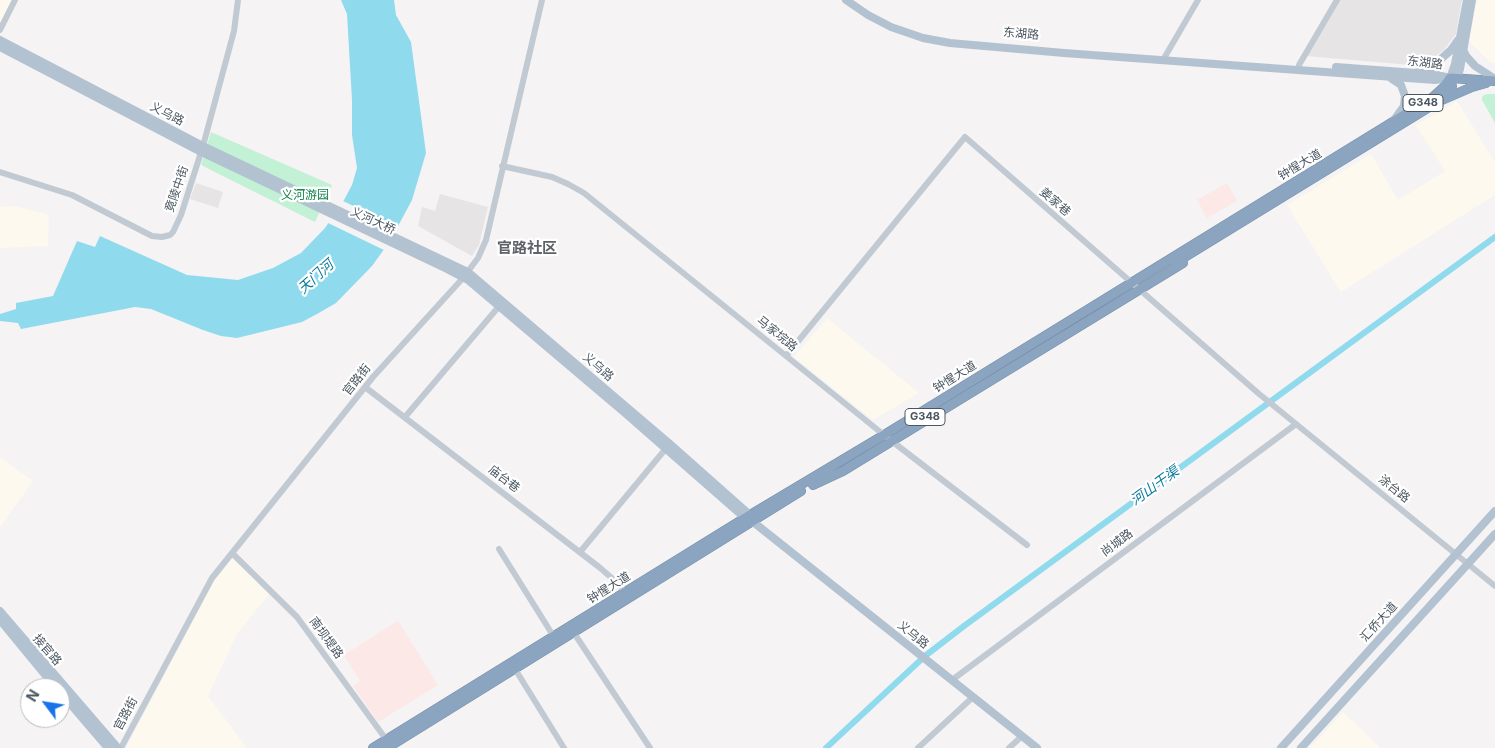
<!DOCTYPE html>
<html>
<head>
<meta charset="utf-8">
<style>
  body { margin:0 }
  #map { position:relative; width:1495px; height:748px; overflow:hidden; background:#f5f3f3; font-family:Inter,sans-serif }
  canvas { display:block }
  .north { position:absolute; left:20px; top:678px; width:50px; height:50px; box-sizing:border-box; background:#fff; border:1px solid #b7bbc0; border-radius:50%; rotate:301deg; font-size:14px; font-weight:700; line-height:20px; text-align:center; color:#4a5661 }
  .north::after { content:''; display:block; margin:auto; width:18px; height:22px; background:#1a73e8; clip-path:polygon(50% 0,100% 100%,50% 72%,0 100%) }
</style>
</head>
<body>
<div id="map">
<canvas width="1495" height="748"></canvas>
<div class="north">N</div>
</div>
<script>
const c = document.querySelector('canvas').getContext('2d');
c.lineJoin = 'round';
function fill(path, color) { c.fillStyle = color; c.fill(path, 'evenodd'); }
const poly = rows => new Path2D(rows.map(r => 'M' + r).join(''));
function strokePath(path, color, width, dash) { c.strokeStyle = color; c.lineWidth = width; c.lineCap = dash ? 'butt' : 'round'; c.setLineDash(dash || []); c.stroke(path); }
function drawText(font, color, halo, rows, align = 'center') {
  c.font = font + ' Inter,"Noto Sans SC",sans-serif'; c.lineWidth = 4.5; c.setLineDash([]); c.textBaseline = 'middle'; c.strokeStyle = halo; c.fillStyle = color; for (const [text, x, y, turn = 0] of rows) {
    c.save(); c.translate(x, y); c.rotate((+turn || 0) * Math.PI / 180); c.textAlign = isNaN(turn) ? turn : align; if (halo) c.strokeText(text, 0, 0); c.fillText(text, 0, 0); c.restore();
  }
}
fill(poly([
  [0,0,12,0,0,23],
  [1477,0,1495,0,1495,63,1490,62,1469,41],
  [1457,101,1495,162,1495,195,1341,292,1287,205,1371,154,1398,200,1445,171,1416,125],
  [16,206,49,215,48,246,0,248,0,207],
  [827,318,919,393,873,420,794,357],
  [1,458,33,481,0,527,0,459],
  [232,558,270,593,237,634,208,696,247,748,126,748,213,583],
  [1343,712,1381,748,1310,748]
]), '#fdf9ef');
fill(poly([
  [1339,0,1462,0,1456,34,1443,51,1428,61,1411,65,1306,56],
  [196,183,223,192,218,208,190,199],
  [440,194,488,207,479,245,472,256,418,226,422,207,435,211]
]), '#e6e4e5');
fill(poly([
  [1227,183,1237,201,1207,218,1197,200],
  [398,621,438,685,378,722,353,686,360,681,344,655]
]), '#fce8e6');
fill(poly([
  [1488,94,1495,94,1495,123,1482,100,1482,97,1484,95],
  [211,132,332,185,315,222,201,165]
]), '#c3f1d5');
fill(poly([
  [341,0,394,0,396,15,411,42,426,153,412,200,390,241,372,266,336,303,317,314,302,322,237,338,221,336,203,330,151,309,135,307,21,329,18,323,0,321,0,314,16,309,16,303,53,296,77,241,95,247,100,236,187,275,238,280,273,268,301,253,325,228,344,200,352,185,357,168,352,135,352,100,347,14]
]), '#90daee');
fill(poly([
  [341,200,399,228,386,251,326,222]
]), '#f5f3f3');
strokePath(poly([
  [826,748,925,656,964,626,1495,237]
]), '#90daee', 6);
const highway = poly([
  [1442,100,1472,87,1486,83],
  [1175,263,1431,106,1443,97,1452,86],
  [813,485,843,471,1183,263],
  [373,748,745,518,884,435,1391,123,1433,97,1443,88,1450,78,1495,81],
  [387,748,801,491]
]);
strokePath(highway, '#7690ad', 10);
strokePath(poly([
  [0,30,15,0],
  [1163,60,1198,0],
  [1299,65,1337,0],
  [502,166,552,177,568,184,584,193,889,439,1027,545],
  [0,172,72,195,152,236,162,237,170,235,173,232,181,215,203,146,234,31,238,0],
  [786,356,965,137,1258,393,1495,586],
  [365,387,599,567,620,585,625,593],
  [405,417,501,304],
  [499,549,554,637],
  [580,552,668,446],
  [232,553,297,617,388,742],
  [574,633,650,748],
  [515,669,564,748],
  [952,680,1296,424],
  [121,748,212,578,373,377,463,278,478,258,486,240,542,0],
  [918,748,973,697],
  [1009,748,1022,736]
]), '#c1cad2', 6);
strokePath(poly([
  [846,0,868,15,891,27,923,38,950,43,1064,53,1435,80,1450,78],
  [0,40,203,146,468,272,670,444,750,515,751,519],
  [0,47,201,152,447,269,468,280,625,413,745,518,752,521,1037,748],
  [1463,49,1466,56,1475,66,1495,79],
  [1336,67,1416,73,1435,74,1446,77],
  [1419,71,1430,67,1441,59,1451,50,1458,40],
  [1389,77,1401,85,1405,96,1404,106,1394,120],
  [1450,78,1455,64,1467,0],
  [1457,78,1460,69,1472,0],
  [0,611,118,748],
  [0,620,56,688],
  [60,692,108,748],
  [1281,748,1495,511],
  [1301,748,1495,534]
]), '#b3c2d1', 8);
strokePath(highway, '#8ba5c1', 9);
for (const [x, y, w] of [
  [1423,103,40],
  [925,417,40]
]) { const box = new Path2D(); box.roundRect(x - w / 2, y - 8.5, w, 17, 4); c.fillStyle = '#fff'; c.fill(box); strokePath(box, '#4a5661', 1); }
drawText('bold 11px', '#4a5661', null, [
  ["G348",1423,103],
  ["G348",925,417]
]);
drawText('12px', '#4a5661', '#fff', [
  ["东湖路",1021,34,5],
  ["东湖路",1425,63,7],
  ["义乌路",167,114,27],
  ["钟惺大道",1300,165,-31],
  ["竟陵中街",177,189,-71],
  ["姜家巷",1055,202,41],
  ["义河大桥",373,221,25],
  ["马家垸路",777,334,39],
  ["义乌路",598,367,41],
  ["钟惺大道",955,377,-32],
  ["官路街",357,380,-51],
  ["庙台巷",504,479,37],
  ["涂台路",1394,489,39],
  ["尚城路",1117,543,-37],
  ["钟惺大道",609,588,-32],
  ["汇侨大道",1379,622,-48],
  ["义乌路",913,635,39],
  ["南坝堤路",326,638,54],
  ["接官路",47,650,49],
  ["官路街",126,714,-62]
]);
drawText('12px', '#17864f', '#fff', [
  ["义河游园",305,195]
]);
drawText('italic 14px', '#0c7c9b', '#fff', [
  ["天门河",316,277,-42],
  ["河山干渠",1155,486,-36]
]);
drawText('bold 15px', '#5f6368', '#fff', [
  ["官路社区",527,248]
]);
</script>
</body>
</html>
